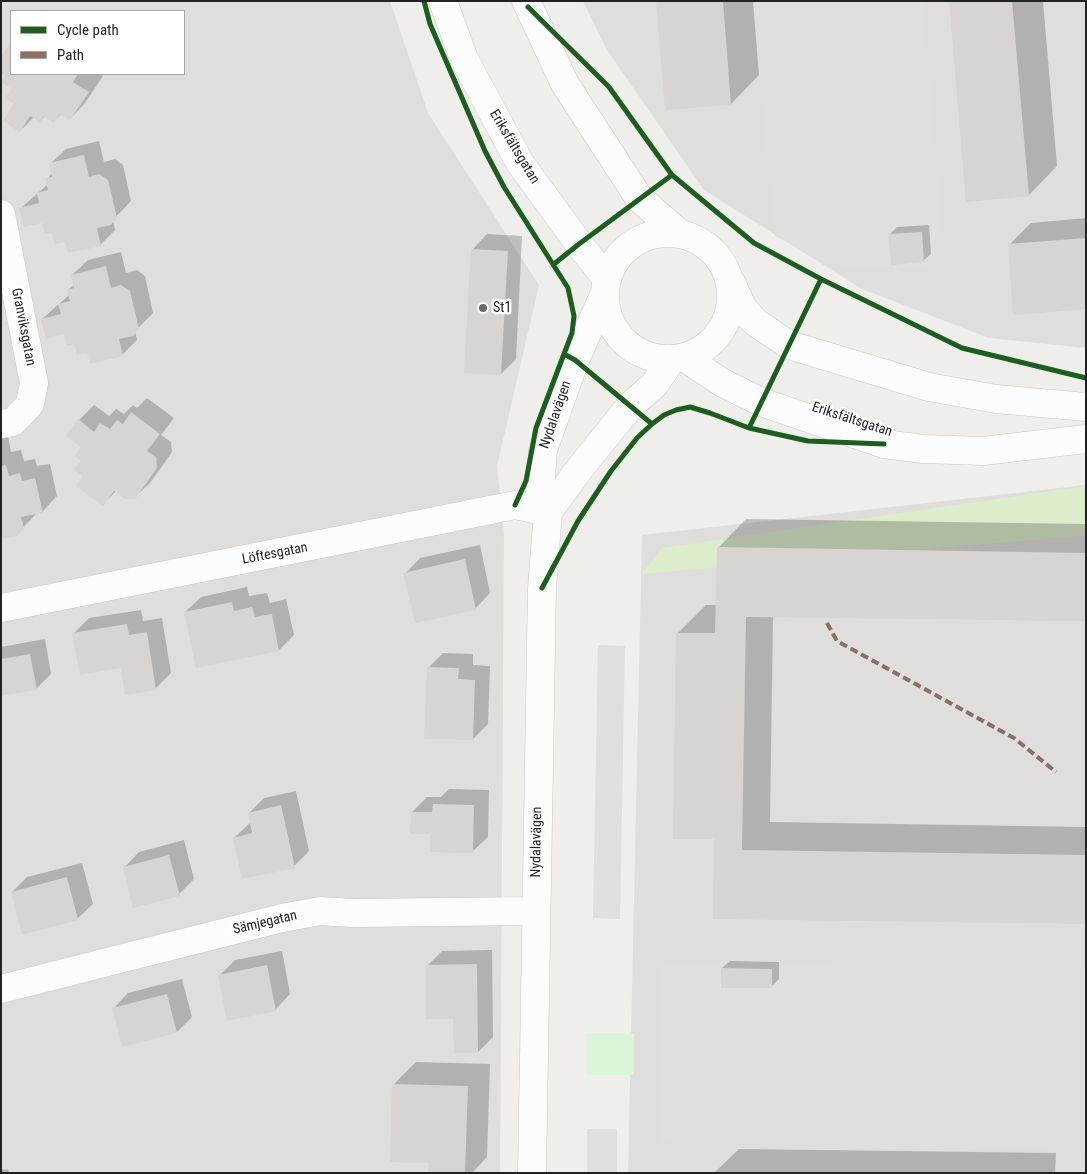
<!DOCTYPE html>
<html>
<head>
<meta charset="utf-8">
<style>
  body { margin:0 }
  #map { position:relative; width:1087px; height:1174px; overflow:hidden; background:#f0eeeb; font-family:"Roboto Condensed",sans-serif }
  canvas { display:block }
  .frame { position:absolute; inset:0; border:2px solid #222; pointer-events:none }
  .legend { position:absolute; left:10px; top:10px; width:175px; height:65px; box-sizing:border-box; background:#fff; border:1px solid #a7a7a7; margin:0; padding:6px 9px; list-style:none; font-size:15px; color:#222 }
  .legend li { display:flex; align-items:center; gap:10px; height:25px }
  .legend b { width:25px; border:1px solid #a7a7a7 }
</style>
</head>
<body>
<div id="map">
<canvas width="1087" height="1174"></canvas>
<div class="frame"></div>
<ul class="legend">
<li><b style="height:6px;background:#1b5e20"></b>Cycle path</li>
<li><b style="height:6px;background:#8d6e63"></b>Path</li>
</ul>
</div>
<script>
const c = document.querySelector('canvas').getContext('2d');
c.lineJoin = 'round';
function fill(path, color) { c.fillStyle = color; c.fill(path, 'evenodd'); }
const poly = rows => new Path2D(rows.map(r => 'M' + r).join(''));
function strokePath(path, color, width, dash) { c.strokeStyle = color; c.lineWidth = width; c.lineCap = dash ? 'butt' : 'round'; c.setLineDash(dash || []); c.stroke(path); }
function drawText(font, color, halo, rows, align = 'center') {
  c.font = font + ' "Roboto Condensed",sans-serif'; c.lineWidth = 5; c.setLineDash([]); c.textBaseline = 'middle'; c.strokeStyle = halo; c.fillStyle = color; for (const [text, x, y, turn = 0] of rows) {
    c.save(); c.translate(x, y); c.rotate((+turn || 0) * Math.PI / 180); c.textAlign = isNaN(turn) ? turn : align; if (halo) c.strokeText(text, 0, 0); c.fillText(text, 0, 0); c.restore();
  }
}
fill(poly([
  [1,1,390,1,428,113,539,285,497,466,504,534,500,1173,1,1173],
  [11,11,184,11,184,74,11,74],
  [583,1,1086,1,1086,348,989,338,862,289,704,190,607,50],
  [1086,485,1086,1173,628,1173,642,535]
]), '#dfdedc');
fill(poly([
  [1086,486,1086,535,641,574,662,548]
]), '#ddeccb');
fill(poly([
  [587,1033,634,1033,634,1075,587,1075]
]), '#daf5da');
fill(poly([
  [751,1,922,1,946,265,843,270,775,236],
  [598,645,625,646,620,919,593,918],
  [659,964,1086,969,1086,1151,659,1142],
  [587,1129,617,1129,617,1173,587,1173]
]), '#e0dfde');
fill(poly([
  [657,1,753,1,759,75,731,104],
  [950,1,1043,1,1057,166,1029,195],
  [11,44,11,74,99,74,103,76,85,103,70,119,62,113,54,121,46,115,40,121,34,117,20,131,14,88,1,60],
  [99,141,104,162,115,159,123,165,131,201,113,220,115,230,100,245,66,240,43,222,21,208,48,184,47,179,52,173,50,164,66,149],
  [1086,218,1086,308,1009,245,1031,223],
  [929,225,931,254,923,261,890,234,897,227],
  [487,234,522,236,516,359,501,374,472,250],
  [121,252,126,273,137,270,145,276,153,313,135,331,137,340,122,355,88,351,75,342,65,332,42,319,69,295,68,290,75,284,72,275,88,260],
  [147,398,174,418,161,435,171,442,172,452,150,483,134,498,116,491,103,504,84,476,82,460,83,447,79,420,94,405,109,416,116,409,124,414,133,405,137,408],
  [7,432,11,452,21,450,24,461,35,459,37,466,50,464,57,496,42,512,37,513,16,535,1,538,1,434],
  [746,519,1086,524,1086,620,773,616,770,822,1086,827,1086,923,714,917,716,838,677,634,706,605,717,605,718,548],
  [480,545,490,593,475,609,405,574,420,558],
  [247,587,249,596,267,593,270,603,286,599,294,635,279,650,185,612,201,597],
  [141,610,143,621,162,618,171,673,156,688,126,693,122,666,74,633,89,618],
  [45,639,51,674,36,689,1,695,1,647],
  [443,653,473,654,473,665,490,666,488,724,473,739,428,668],
  [449,789,489,790,488,837,472,852,432,833,412,812,427,797,441,797],
  [296,791,309,851,294,866,234,838,251,822,249,813,264,798],
  [184,840,194,879,179,894,124,868,139,852],
  [82,863,93,904,77,919,12,892,27,877],
  [492,950,493,1037,478,1052,455,1017,427,966,442,951],
  [282,951,290,994,275,1010,220,975,235,960],
  [730,961,779,962,779,979,771,987,722,968],
  [182,979,192,1017,177,1032,123,1046,113,1009,128,993],
  [416,1062,490,1064,487,1157,472,1173,430,1173,430,1162,394,1084],
  [739,1149,1056,1153,1055,1173,714,1173],
  [8,1169,9,1173,1,1173,1,1170]
]), '#0003');
fill(poly([
  [656,1,723,1,731,105,665,110],
  [949,1,1012,1,1029,196,966,202],
  [11,42,11,74,78,74,73,82,89,92,70,120,60,114,54,123,44,116,40,123,30,116,20,132,3,121,14,104,5,98,12,89,1,82,5,76,1,73,1,57],
  [84,155,89,177,99,174,108,180,117,218,111,225,97,228,101,246,68,253,65,242,55,244,52,233,45,234,42,223,24,227,19,208,39,203,37,193,48,190,45,178,52,177,49,163],
  [922,232,924,262,891,265,888,234],
  [1086,238,1086,309,1013,315,1008,244],
  [471,249,508,251,501,375,464,373],
  [106,266,111,288,121,285,130,291,139,329,133,336,119,339,123,356,90,364,87,353,77,355,74,344,67,346,64,334,46,339,41,319,61,314,58,304,70,301,67,290,74,288,71,275],
  [131,412,160,434,147,451,156,457,157,468,135,499,125,499,114,491,103,506,76,486,83,476,74,470,81,461,75,456,81,447,66,436,78,419,94,432,100,423,110,429,117,420,123,424],
  [6,465,9,476,20,473,22,481,35,478,43,513,21,517,24,528,17,536,1,539,1,466],
  [717,547,1086,553,1086,621,746,617,742,850,1086,855,1086,924,713,919,714,839,673,839,676,633,715,633],
  [465,559,476,610,415,623,403,573],
  [232,602,234,611,252,607,255,617,272,614,279,651,196,668,184,612],
  [127,624,129,635,147,632,156,690,125,695,121,668,80,675,72,633],
  [30,654,37,690,1,696,1,659],
  [427,667,459,668,458,679,475,680,473,740,424,739],
  [433,804,474,805,473,853,430,852,430,834,410,834,411,812,432,812],
  [281,805,295,868,242,879,233,838,252,833,248,813],
  [169,855,180,896,133,908,123,867],
  [67,877,78,920,22,935,11,892],
  [477,964,478,1053,454,1053,453,1019,426,1019,426,965],
  [267,965,276,1011,227,1021,218,975],
  [721,968,772,969,772,988,721,988],
  [167,994,177,1033,122,1047,112,1008],
  [392,1084,468,1086,465,1173,428,1173,429,1163,390,1162]
]), '#d7d4d2');
const minor = poly([
  [443,1,464,59,520,163,579,244,607,279],
  [526,1,565,84,639,198,679,233],
  [1,214,34,383,30,404,13,422,1,424],
  '605 296a63 63 0 1 1 126 0a63 63 0 1 1-126 0Z',
  [732,284,742,307,755,322,789,345,929,387,996,399,1086,407],
  [684,357,721,382,761,402,884,444,923,449,983,451,1086,439],
  [548,512,581,467,631,405,654,385,672,359],
  [1,608,515,505,548,512],
  [1,989,282,918,320,911,352,913,535,911],
  [532,1173,542,588,548,512,540,490,543,450,575,360,605,293]
]);
strokePath(minor, '#c9c8c7', 29);
strokePath(minor, '#fdfcfc', 28);
strokePath(poly([
  [827,623,837,641,1014,738,1056,772]
]), '#8d6e63', 4, [8, 4]);
strokePath(poly([
  [424,1,430,24,485,151,504,187,568,288,574,316,572,333,564,354,575,360,652,424],
  [528,7,609,87,672,175,754,243,821,279,962,348,1086,378],
  [554,264,579,244,672,175],
  [749,428,821,279],
  [515,505,526,481,536,428,564,354],
  [542,588,578,521,611,471,637,438,652,424,664,415,676,410,690,407,710,413,749,428,808,441,884,444]
]), '#1b5e20', 5);
for (const [x, y, r, color] of [
  [483,308,5,"#6a6968"]
]) { const dot = new Path2D(); dot.arc(x, y, r, 0, 2 * Math.PI); c.fillStyle = color; c.fill(dot); strokePath(dot, '#fff', 2); }
drawText('14px', '#222', '#fff', [
  ["Eriksfältsgatan",514,147,59],
  ["Granviksgatan",23,327,79],
  ["Nydalavägen",556,415,-71],
  ["Eriksfältsgatan",852,420,18],
  ["Löftesgatan",275,554,-11],
  ["Nydalavägen",537,842,-89],
  ["Sämjegatan",265,923,-13]
]);
drawText('14px', '#222', '#fff', [
  ["St1",493,308]
], 'left');
</script>
</body>
</html>
